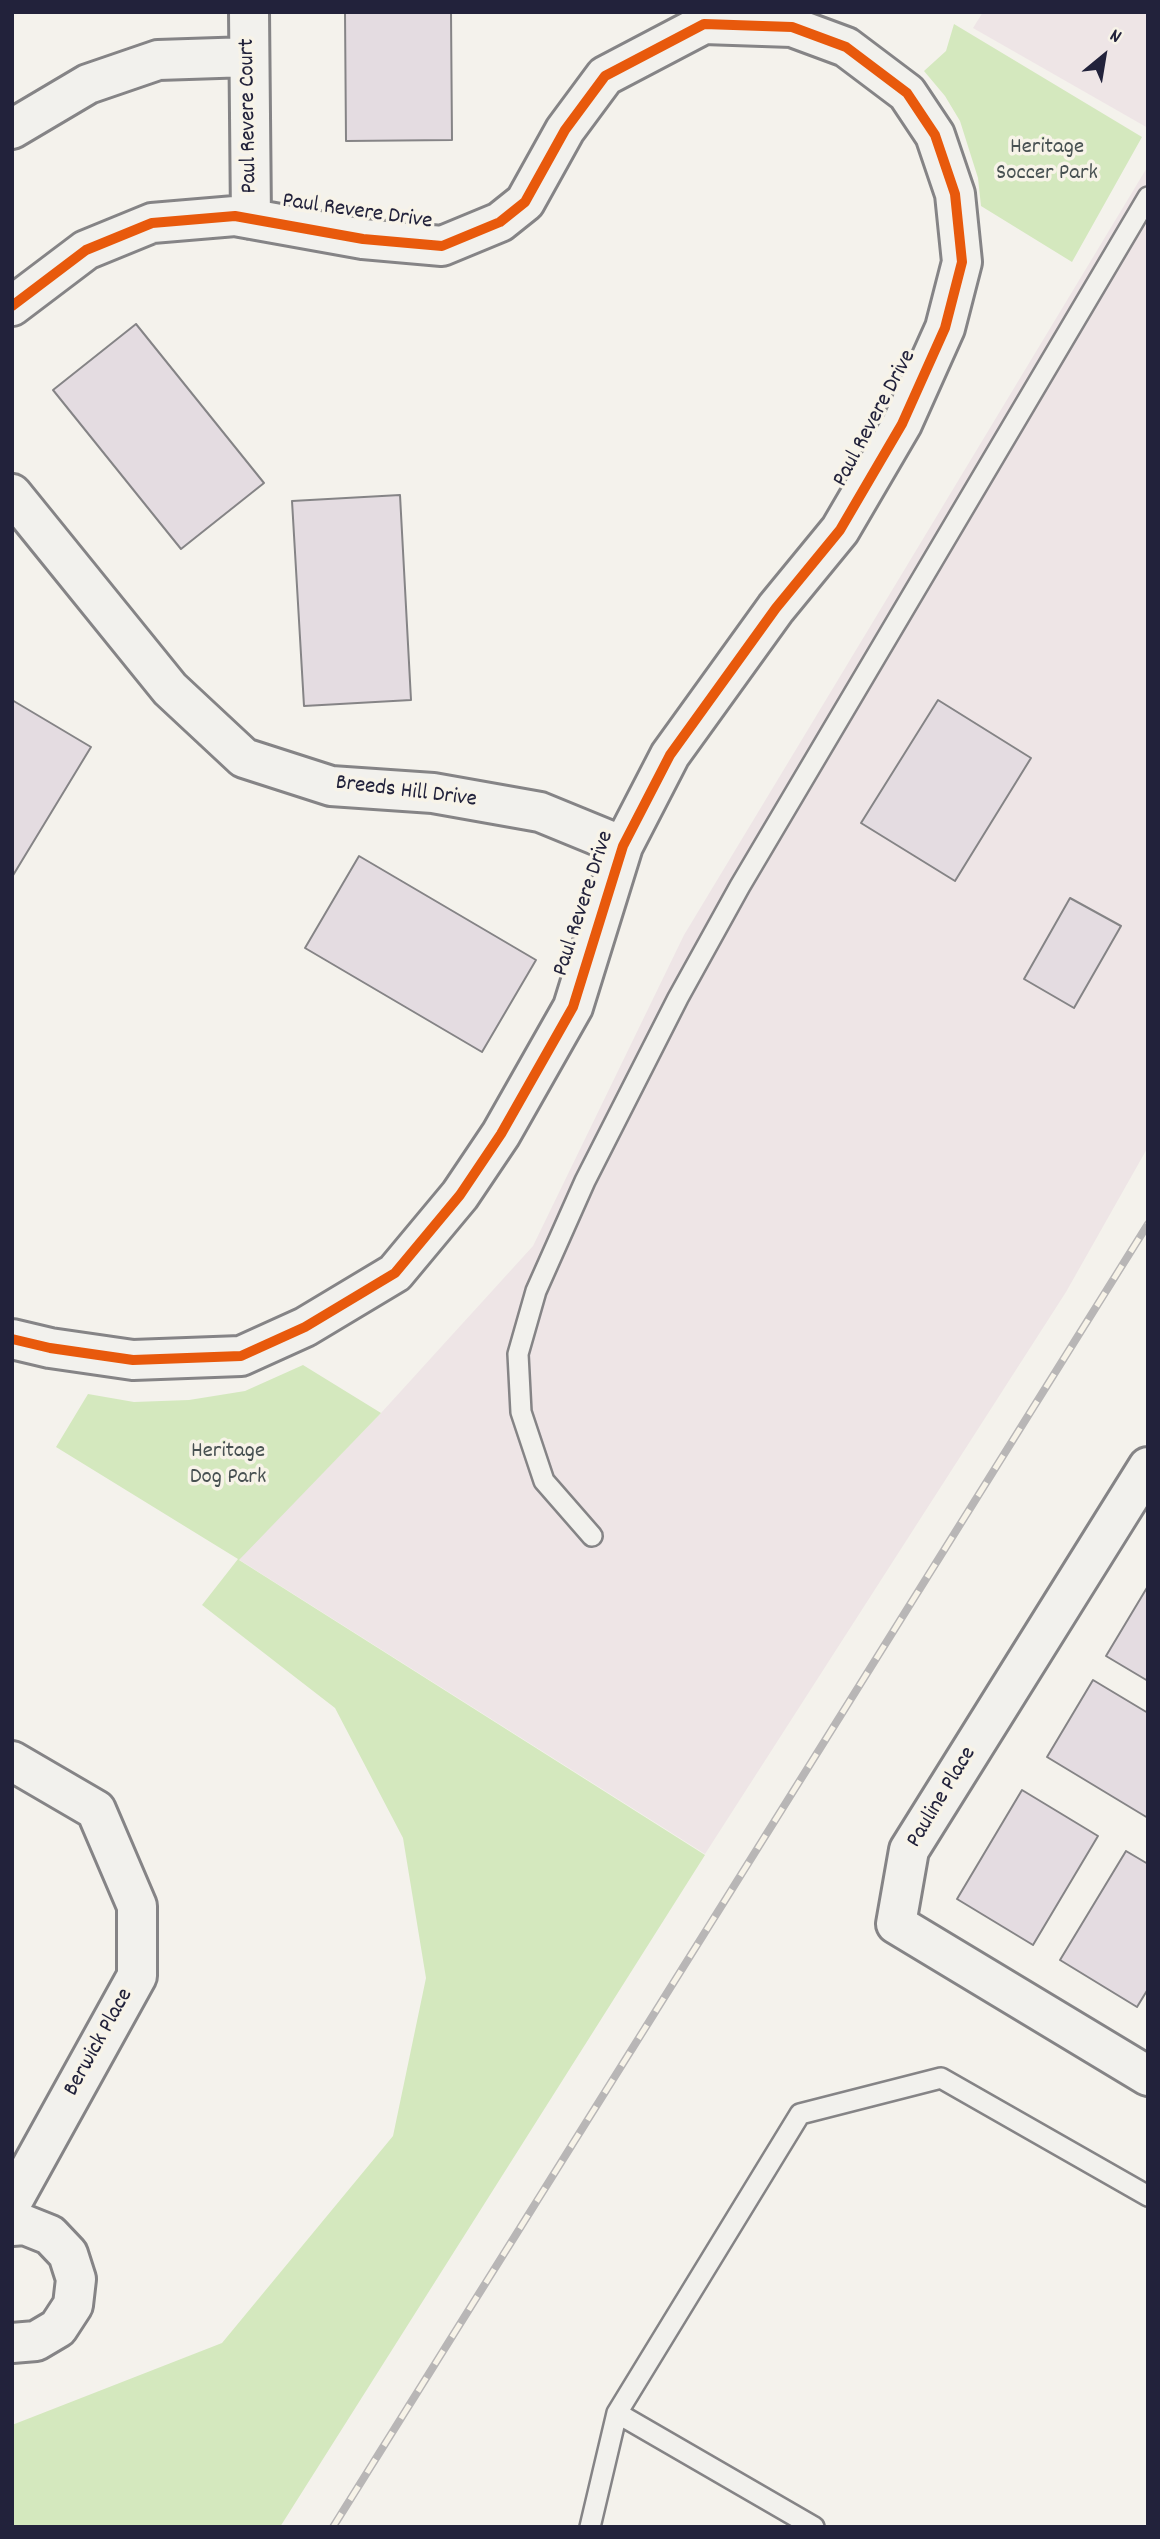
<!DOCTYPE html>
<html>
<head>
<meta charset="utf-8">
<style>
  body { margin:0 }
  #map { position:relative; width:1160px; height:2539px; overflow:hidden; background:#f4f2ec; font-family:Dekko,sans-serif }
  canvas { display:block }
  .frame { position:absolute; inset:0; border:14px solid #22223b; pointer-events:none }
  .north { position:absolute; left:1069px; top:21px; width:70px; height:70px; -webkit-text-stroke:5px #f7f3e8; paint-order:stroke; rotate:30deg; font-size:19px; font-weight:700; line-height:28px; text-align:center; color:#22223b }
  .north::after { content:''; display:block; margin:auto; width:24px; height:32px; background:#22223b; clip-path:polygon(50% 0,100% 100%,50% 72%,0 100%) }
</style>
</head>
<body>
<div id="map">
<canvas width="1160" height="2539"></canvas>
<div class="frame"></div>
<div class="north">N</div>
</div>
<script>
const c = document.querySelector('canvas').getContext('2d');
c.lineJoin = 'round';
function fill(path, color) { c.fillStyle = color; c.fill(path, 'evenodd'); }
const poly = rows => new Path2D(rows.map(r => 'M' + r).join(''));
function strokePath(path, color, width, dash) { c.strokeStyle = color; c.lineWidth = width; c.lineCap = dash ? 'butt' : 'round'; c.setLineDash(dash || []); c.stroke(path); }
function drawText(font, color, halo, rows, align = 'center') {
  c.font = font + ' Dekko,sans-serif'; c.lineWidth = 7; c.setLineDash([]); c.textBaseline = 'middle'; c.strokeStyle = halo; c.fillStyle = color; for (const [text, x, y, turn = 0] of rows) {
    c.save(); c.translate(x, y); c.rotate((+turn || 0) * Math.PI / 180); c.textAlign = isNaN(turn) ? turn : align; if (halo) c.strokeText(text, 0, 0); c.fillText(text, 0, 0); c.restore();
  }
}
fill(poly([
  [983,12,1148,12,1148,128,973,28],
  [1148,166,1148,1147,1066,1292,705,1854,238,1559,381,1413,533,1246,684,935]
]), '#eee5e6');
fill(poly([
  [954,24,1142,137,1072,262,981,206,978,178,960,121,945,96,924,71,946,51],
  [303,1365,381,1413,239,1560,705,1855,280,2527,12,2527,12,2425,222,2343,393,2136,426,1978,403,1838,335,1708,202,1605,238,1559,56,1447,88,1394,134,1402,189,1400,245,1391]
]), '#d4e8be');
const building = poly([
  [345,12,451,12,452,140,346,141,345,12],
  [136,324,264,483,181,549,53,390,136,324],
  [400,495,411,700,304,706,292,501,400,495],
  [12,700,91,747,12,877,12,700],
  [938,700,1031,758,955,881,861,823,938,700],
  [359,856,536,960,482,1052,305,948,359,856],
  [1070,898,1121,926,1074,1008,1024,979,1070,898],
  [1148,1586,1148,1681,1106,1656,1148,1586],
  [1093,1680,1148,1713,1148,1818,1047,1757,1093,1680],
  [1022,1790,1098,1836,1033,1945,957,1899,1022,1790],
  [1126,1851,1148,1864,1148,1989,1137,2007,1060,1960,1126,1851]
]);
fill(building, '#e4dce1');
strokePath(building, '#858486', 2);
const service = poly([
  [592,1536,544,1481,521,1412,518,1354,536,1291,585,1181,678,998,740,886,1148,197],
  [617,2413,814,2527],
  [590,2527,617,2413,800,2114,941,2078,1148,2196]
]);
const minor = poly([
  [249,12,251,219],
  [12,129,88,84,158,60,249,57],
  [12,306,86,250,152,223,235,216,363,239,442,246,500,222,525,202,565,130,605,76,704,24,792,27,846,47,907,93,935,135,955,194,962,262,945,328,902,424,840,530,776,608,670,755,623,846,573,1007,501,1134,460,1195,395,1273,305,1327,241,1356,133,1360,50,1348,12,1339],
  [12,494,170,689,244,758,331,786,433,793,540,812,623,846],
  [1148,1467,909,1850,896,1924,1148,2076],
  [12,1761,96,1810,137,1906,137,1976,12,2202],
  [12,2226,25,2225,50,2235,68,2254,76,2279,73,2305,58,2328,36,2341,12,2343]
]);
strokePath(service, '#858486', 24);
strokePath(minor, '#858486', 44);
strokePath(service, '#f2f1ed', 19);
strokePath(minor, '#f2f1ed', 38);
const rail = poly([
  [333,2527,1148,1224]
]);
strokePath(rail, '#b8b6b6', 8);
strokePath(rail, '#f7f3e8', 5, [16]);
strokePath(poly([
  [12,306,86,250,152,223,235,216,363,239,442,246,500,222,525,202,565,130,605,76,704,24,792,27,846,47,907,93,935,135,955,194,962,262,945,328,902,424,840,530,776,608,670,755,623,846,573,1007,501,1134,460,1195,395,1273,305,1327,241,1356,133,1360,50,1348,12,1339]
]), '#e8590c', 10);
drawText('23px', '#22223b', '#f7f3e8', [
  ["Paul Revere Court",250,116,-91],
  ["Paul Revere Drive",357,213,8],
  ["Paul Revere Drive",876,419,-62],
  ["Breeds Hill Drive",406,793,7],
  ["Paul Revere Drive",585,904,-72],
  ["Pauline Place",943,1798,-59],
  ["Berwick Place",100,2043,-61]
]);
drawText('23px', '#485152', '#f7f3e8', [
  ["Heritage",1047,149],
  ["Soccer Park",1047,175],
  ["Heritage",228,1453],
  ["Dog Park",228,1479]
]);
</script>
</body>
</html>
